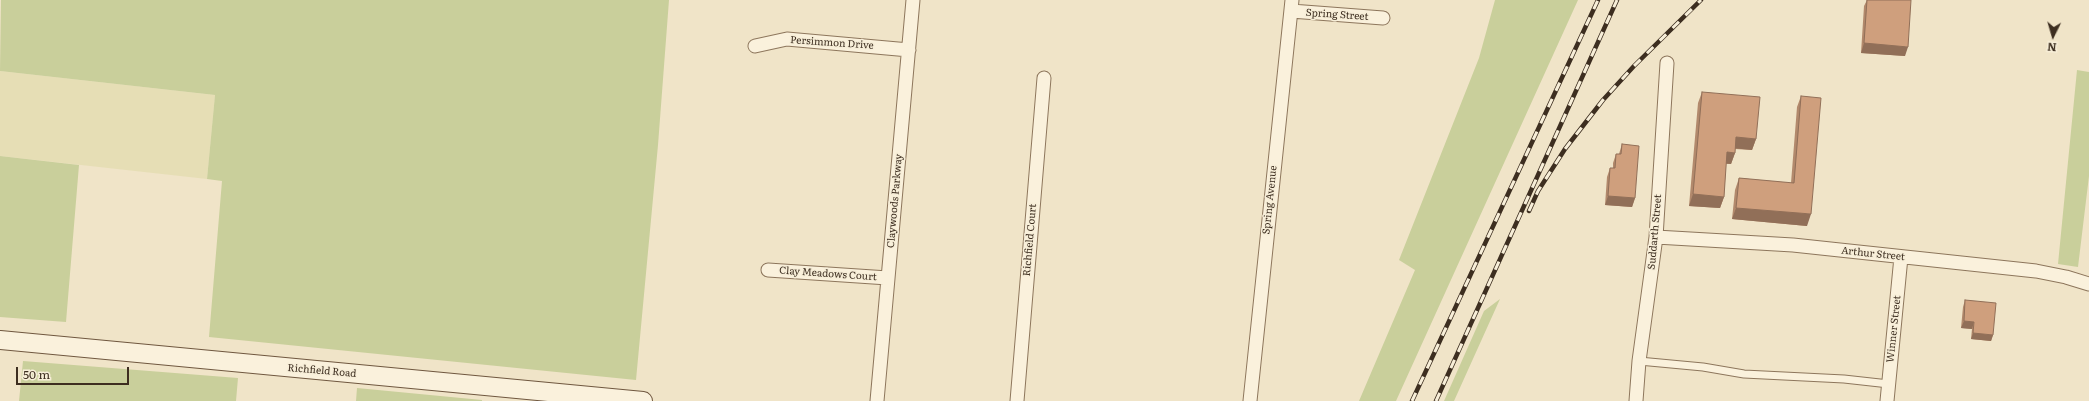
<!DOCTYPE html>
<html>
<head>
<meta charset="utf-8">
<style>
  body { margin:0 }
  #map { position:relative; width:2089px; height:401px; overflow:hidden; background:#f0e4c8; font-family:Literata,serif }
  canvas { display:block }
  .north { position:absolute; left:2033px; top:16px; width:40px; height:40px; -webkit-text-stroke:3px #f7eed8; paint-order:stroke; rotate:185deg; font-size:11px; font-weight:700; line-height:16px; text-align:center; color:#3d2e20 }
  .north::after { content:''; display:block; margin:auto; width:14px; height:18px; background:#3d2e20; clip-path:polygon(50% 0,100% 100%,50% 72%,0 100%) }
  .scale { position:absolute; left:16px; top:367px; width:113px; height:18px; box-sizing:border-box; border:2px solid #3d2e20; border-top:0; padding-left:5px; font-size:12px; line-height:14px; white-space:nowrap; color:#3d2e20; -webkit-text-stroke:3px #f7eed8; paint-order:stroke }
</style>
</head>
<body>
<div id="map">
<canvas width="2089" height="401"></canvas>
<div class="north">N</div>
<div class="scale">50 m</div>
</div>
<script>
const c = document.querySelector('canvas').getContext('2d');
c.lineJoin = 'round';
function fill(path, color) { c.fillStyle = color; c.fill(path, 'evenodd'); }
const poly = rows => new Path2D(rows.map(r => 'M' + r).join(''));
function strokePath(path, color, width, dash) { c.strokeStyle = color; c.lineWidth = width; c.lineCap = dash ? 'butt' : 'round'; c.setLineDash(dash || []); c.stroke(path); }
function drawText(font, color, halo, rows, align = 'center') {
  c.font = font + ' Literata,serif'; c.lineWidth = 3; c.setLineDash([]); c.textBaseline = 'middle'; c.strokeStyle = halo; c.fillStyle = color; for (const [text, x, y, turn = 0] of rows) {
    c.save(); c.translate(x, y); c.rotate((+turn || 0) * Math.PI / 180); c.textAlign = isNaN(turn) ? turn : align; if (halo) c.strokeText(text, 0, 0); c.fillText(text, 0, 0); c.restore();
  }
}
fill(poly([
  [0,71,215,95,207,179,0,156]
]), '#e6deb5');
fill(poly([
  [1,0,669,0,658,145,636,380,209,337,222,181,207,179,215,95,0,71],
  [1495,0,1578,0,1396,401,1359,401,1415,270,1399,260,1479,58],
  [2077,70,2089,72,2089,176,2078,267,2058,264],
  [0,156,79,165,66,322,0,317],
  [1500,299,1454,401,1444,401,1484,311],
  [23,361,238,378,236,401,19,401],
  [357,388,482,400,482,401,356,401]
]), '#c9cf9b');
const lane = poly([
  [1639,361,1703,367,1744,374,1844,379,1889,384]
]);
const street = poly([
  [1291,11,1383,18],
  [755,46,787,39,909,50],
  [1656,237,1793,245,2036,271,2066,277,2089,284],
  [768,270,888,278],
  [877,401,913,0],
  [1017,401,1044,78],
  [1250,401,1292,0],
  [1636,401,1639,361,1656,237,1667,63],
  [1887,401,1901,257]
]);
const secondary = poly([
  [0,340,643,401]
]);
strokePath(lane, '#8d765c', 9);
strokePath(street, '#8d765c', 15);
strokePath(secondary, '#6f573f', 20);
strokePath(lane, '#faf1dc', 7);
strokePath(street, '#faf1dc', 13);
strokePath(secondary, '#faf1dc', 18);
const rail = poly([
  [1529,211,1538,191,1565,149,1603,100,1634,66,1701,0],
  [1412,401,1598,0],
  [1436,401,1617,0]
]);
strokePath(rail, '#3d2e20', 4.5);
strokePath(rail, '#f7eed8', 3, [9]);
fill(poly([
  [1867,0,1906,0,1905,56,1861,53,1864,6],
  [1702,92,1756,139,1752,150,1735,149,1735,153,1731,164,1726,164,1724,197,1720,208,1689,206,1698,103],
  [1801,96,1807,226,1732,219,1735,190,1739,178,1791,183,1797,107],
  [1622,144,1635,198,1632,207,1605,205,1607,177,1610,168,1613,168,1613,163,1616,154,1619,154],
  [1965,300,1993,335,1991,341,1971,339,1972,329,1961,328,1963,307]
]), '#b2896c');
fill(poly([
  [1864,43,1908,47,1905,56,1861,53],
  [1736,137,1756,139,1752,150,1732,148],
  [1727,152,1735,153,1731,164,1723,163],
  [1693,194,1724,197,1720,208,1689,206],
  [1608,196,1635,198,1632,207,1605,205],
  [1736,208,1811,214,1807,226,1732,219],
  [1964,321,1974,322,1972,329,1961,328],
  [1973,333,1993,335,1991,341,1971,339]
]), '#916f58');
const building = poly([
  [1867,0,1911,0,1908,47,1864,43,1867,0],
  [1702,92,1760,97,1756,139,1736,137,1735,153,1727,152,1724,197,1693,194,1702,92],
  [1801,96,1821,98,1811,214,1736,208,1739,178,1794,183,1801,96],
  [1622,144,1639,146,1635,198,1608,196,1610,168,1615,168,1616,154,1621,154,1622,144],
  [1965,300,1996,303,1993,335,1973,333,1974,322,1964,321,1965,300]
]);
fill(building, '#cf9f7d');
strokePath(building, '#916f58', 1);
drawText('10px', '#3d2e20', '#f7eed8', [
  ["Spring Street",1337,15,4],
  ["Persimmon Drive",832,43,4],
  ["Spring Avenue",1270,200,-84],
  ["Claywoods Parkway",895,201,-85],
  ["Suddarth Street",1655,232,-85],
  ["Richfield Court",1030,240,-85],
  ["Arthur Street",1873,254,6],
  ["Clay Meadows Court",828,274,4],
  ["Winner Street",1894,329,-84],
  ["Richfield Road",322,371,5]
]);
</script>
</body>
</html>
